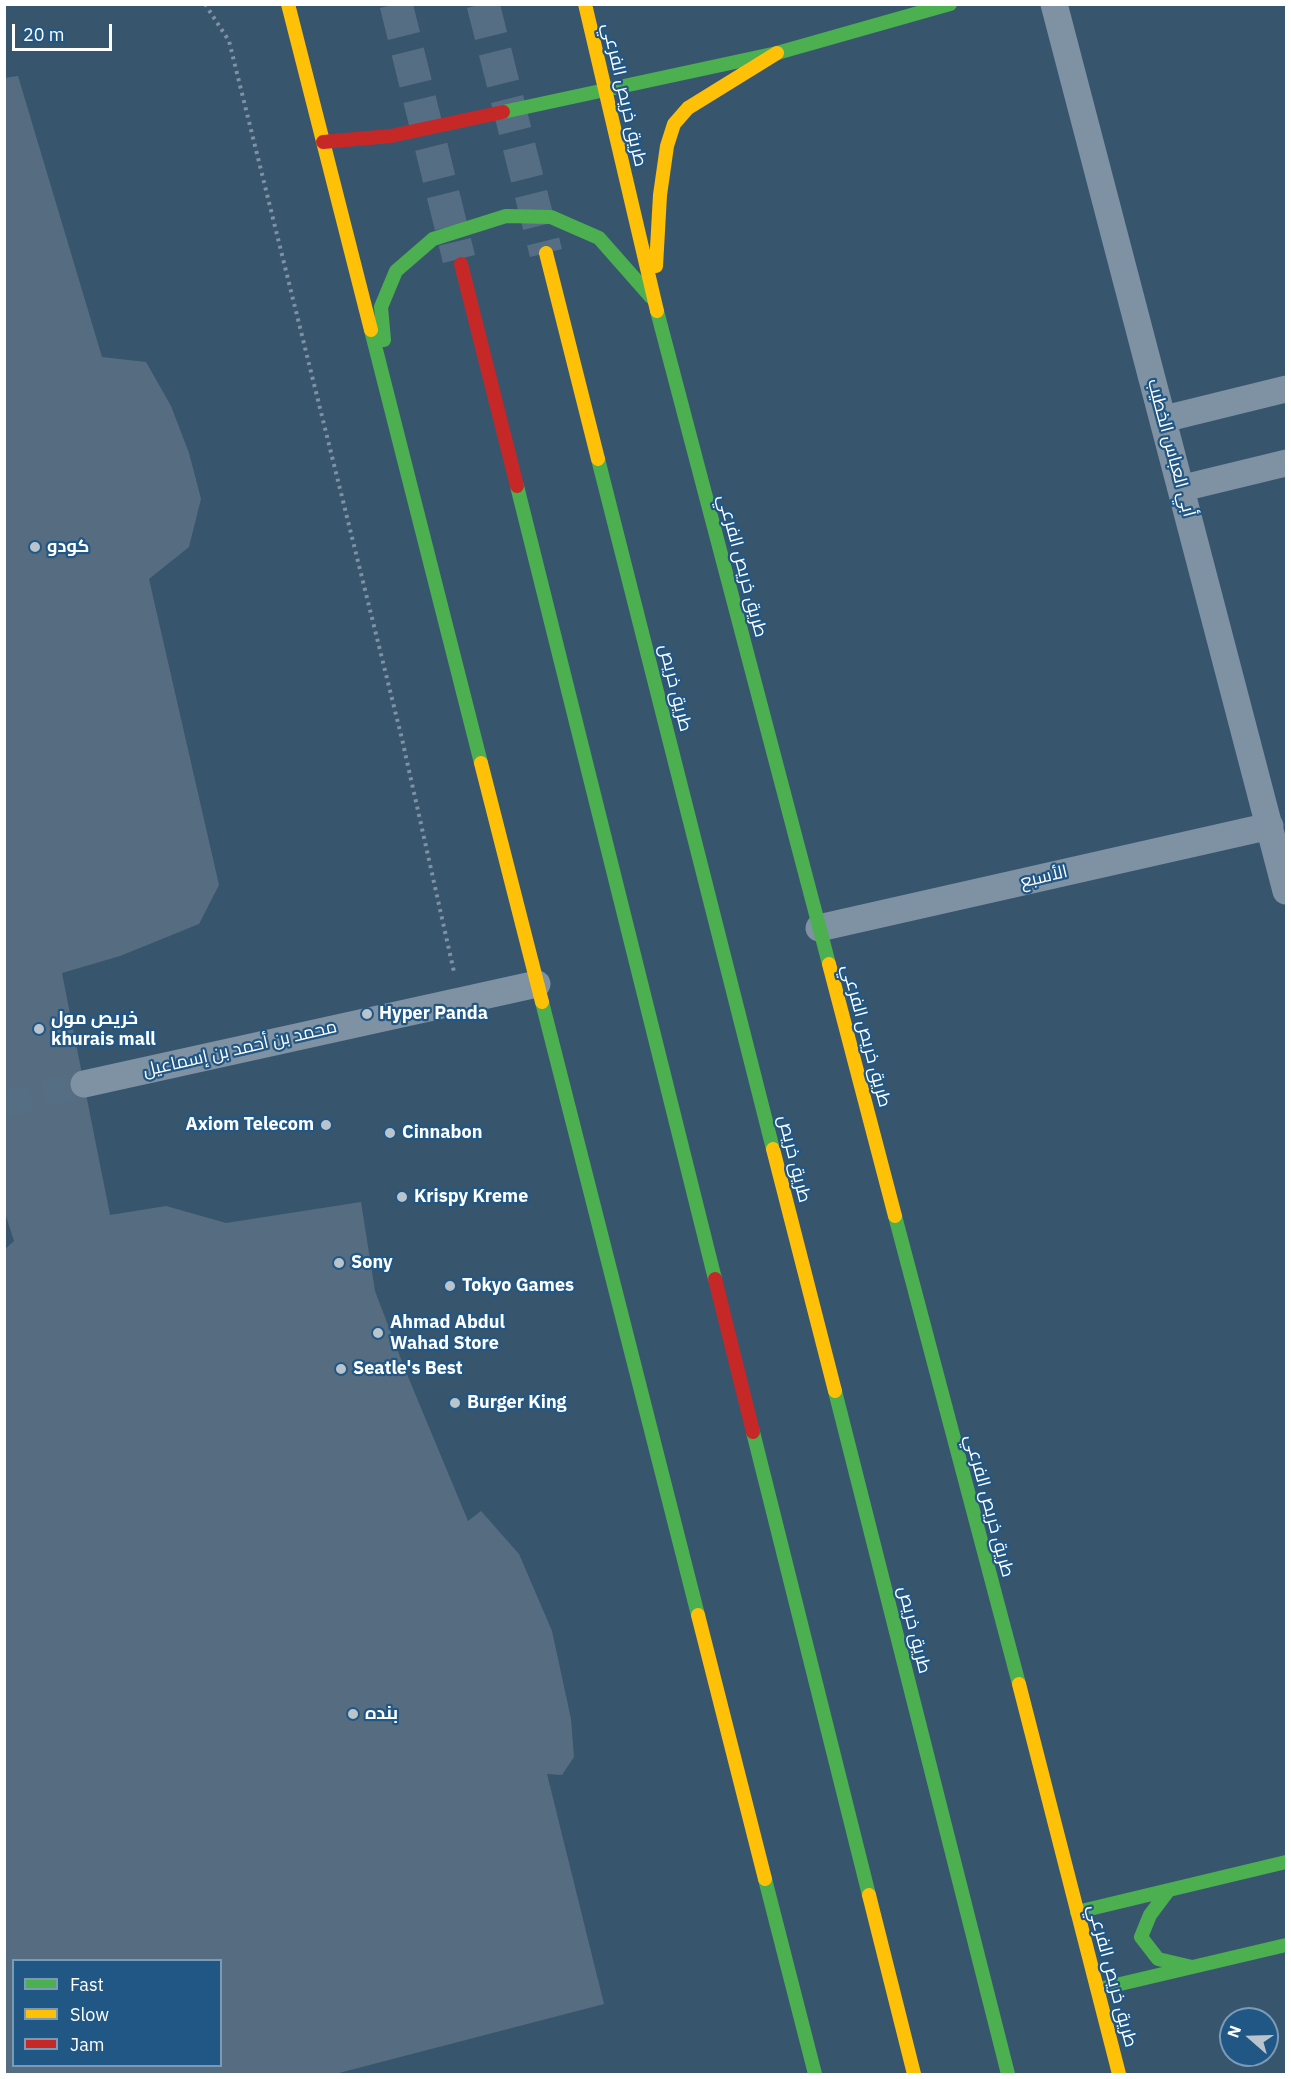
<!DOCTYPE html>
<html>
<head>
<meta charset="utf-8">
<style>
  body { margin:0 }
  #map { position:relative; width:1291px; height:2079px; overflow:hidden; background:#38556e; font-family:"IBM Plex Sans",sans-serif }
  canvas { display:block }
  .frame { position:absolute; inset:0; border:6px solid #fff; pointer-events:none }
  .legend { position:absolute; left:12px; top:1959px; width:210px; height:108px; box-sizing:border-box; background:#215785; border:2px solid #7a9ab6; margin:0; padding:8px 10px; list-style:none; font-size:18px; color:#fff }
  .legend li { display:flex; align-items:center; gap:12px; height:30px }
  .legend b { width:30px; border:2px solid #7a9ab6 }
  .north { position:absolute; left:1219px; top:2007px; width:60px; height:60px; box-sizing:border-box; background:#215785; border:2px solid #7a9ab6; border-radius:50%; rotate:290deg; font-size:16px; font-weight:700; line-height:24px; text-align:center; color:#fff }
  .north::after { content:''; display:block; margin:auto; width:21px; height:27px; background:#b9c4cc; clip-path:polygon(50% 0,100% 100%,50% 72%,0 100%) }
  .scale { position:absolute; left:12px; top:24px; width:100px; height:27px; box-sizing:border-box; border:3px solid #fff; border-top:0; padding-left:8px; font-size:18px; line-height:21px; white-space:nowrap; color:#fff; -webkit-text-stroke:4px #215785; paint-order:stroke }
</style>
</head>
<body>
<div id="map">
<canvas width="1291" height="2079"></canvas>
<div class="frame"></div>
<ul class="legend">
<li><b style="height:8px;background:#4caf50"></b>Fast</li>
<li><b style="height:8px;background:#ffc107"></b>Slow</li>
<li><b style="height:8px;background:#c62828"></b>Jam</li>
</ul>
<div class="north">N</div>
<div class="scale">20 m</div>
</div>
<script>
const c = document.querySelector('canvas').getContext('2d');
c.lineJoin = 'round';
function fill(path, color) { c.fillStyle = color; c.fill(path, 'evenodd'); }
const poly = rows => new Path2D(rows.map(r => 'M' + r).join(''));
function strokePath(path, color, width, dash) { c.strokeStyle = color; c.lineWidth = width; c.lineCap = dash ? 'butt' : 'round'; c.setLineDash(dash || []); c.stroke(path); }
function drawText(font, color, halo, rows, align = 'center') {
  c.font = font + ' "IBM Plex Sans",Cairo,sans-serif'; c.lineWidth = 4.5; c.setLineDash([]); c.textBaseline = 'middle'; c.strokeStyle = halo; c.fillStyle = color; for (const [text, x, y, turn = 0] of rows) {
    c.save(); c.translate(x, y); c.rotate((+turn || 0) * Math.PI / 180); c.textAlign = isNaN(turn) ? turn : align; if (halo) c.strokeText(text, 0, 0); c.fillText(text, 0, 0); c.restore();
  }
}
fill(poly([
  [18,76,102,357,146,362,171,406,189,453,201,499,189,547,149,579,219,885,199,924,120,956,62,973,110,1215,166,1206,226,1223,361,1202,375,1291,404,1367,468,1521,481,1511,519,1554,552,1631,571,1719,574,1757,562,1775,547,1774,604,2004,335,2074,4,2074,4,1250,14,1241,4,1210,4,78],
  [14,1960,220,1960,220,2066,14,2066]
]), '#566d81');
strokePath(poly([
  [4,1104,84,1084]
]), '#566e84', 27, [27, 14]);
strokePath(poly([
  [396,4,459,259],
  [483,4,546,253]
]), '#566e84', 33, [33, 16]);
strokePath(poly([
  [205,4,229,41,402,739,454,972]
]), '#7e92a4', 4, [3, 4.5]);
strokePath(poly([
  [1054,4,1286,891],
  [1164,419,1286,389],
  [1183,488,1286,463],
  [819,928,1270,826],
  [84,1084,537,984]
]), '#7e92a4', 27);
strokePath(poly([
  [503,112,777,53,950,4],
  [657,311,829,964],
  [371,330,481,763],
  [384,340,381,307,396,271,433,239,506,216,551,217,599,238,651,297],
  [598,459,773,1149],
  [517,486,715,1279],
  [542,1002,698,1615],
  [895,1216,1019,1684],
  [835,1391,1008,2074],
  [753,1432,869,1895],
  [765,1879,815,2074],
  [1168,1891,1150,1915,1141,1937,1158,1959,1192,1967],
  [1077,1912,1286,1862],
  [1099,1989,1286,1945]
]), '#4caf50', 14);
strokePath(poly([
  [288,4,371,330],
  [585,4,657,311],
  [546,253,598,459],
  [656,266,660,195,667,146,674,124,688,108,777,53],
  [481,763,542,1002],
  [829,964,895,1216],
  [773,1149,835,1391],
  [698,1615,765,1879],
  [1019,1684,1119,2074],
  [869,1895,914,2074]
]), '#ffc107', 14);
strokePath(poly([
  [323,142,391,136,503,112],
  [461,264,517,486],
  [715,1279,753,1432]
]), '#c62828', 14);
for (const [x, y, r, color] of [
  [35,547,6,"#b9c4cc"],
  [367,1014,6,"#b9c4cc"],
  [39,1029,6,"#b9c4cc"],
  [326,1125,6,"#b9c4cc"],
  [390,1133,6,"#b9c4cc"],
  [402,1197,6,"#b9c4cc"],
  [339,1263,6,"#b9c4cc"],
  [450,1286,6,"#b9c4cc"],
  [378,1333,6,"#b9c4cc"],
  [341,1369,6,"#b9c4cc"],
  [455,1403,6,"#b9c4cc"],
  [353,1714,6,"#b9c4cc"]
]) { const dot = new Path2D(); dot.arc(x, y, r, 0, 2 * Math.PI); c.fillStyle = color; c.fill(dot); strokePath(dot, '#215785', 2); }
drawText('18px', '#fff', '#215785', [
  ["طريق خريص الفرعي",624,95,77],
  ["أبي العباس الخطيب",1171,448,75],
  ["طريق خريص الفرعي",742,566,75],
  ["طريق خريص",675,688,76],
  ["الأسبع",1044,877,-13],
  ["طريق خريص الفرعي",866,1036,75],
  ["محمد بن أحمد بن إسماعيل",240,1049,-13],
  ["طريق خريص",794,1159,76],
  ["طريق خريص الفرعي",989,1506,75],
  ["طريق خريص",914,1630,76],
  ["طريق خريص الفرعي",1112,1976,75]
]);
drawText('bold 18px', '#fff', '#215785', [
  ["كودو",47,547],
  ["Hyper Panda",379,1014],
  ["خريص مول",51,1019],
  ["khurais mall",51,1040],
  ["Axiom Telecom",314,1125,"right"],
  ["Cinnabon",402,1133],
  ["Krispy Kreme",414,1197],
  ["Sony",351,1263],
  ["Tokyo Games",462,1286],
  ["Ahmad Abdul",390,1323],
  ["Wahad Store",390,1344],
  ["Seatle's Best",353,1369],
  ["Burger King",467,1403],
  ["بنده",365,1714]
], 'left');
</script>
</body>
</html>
